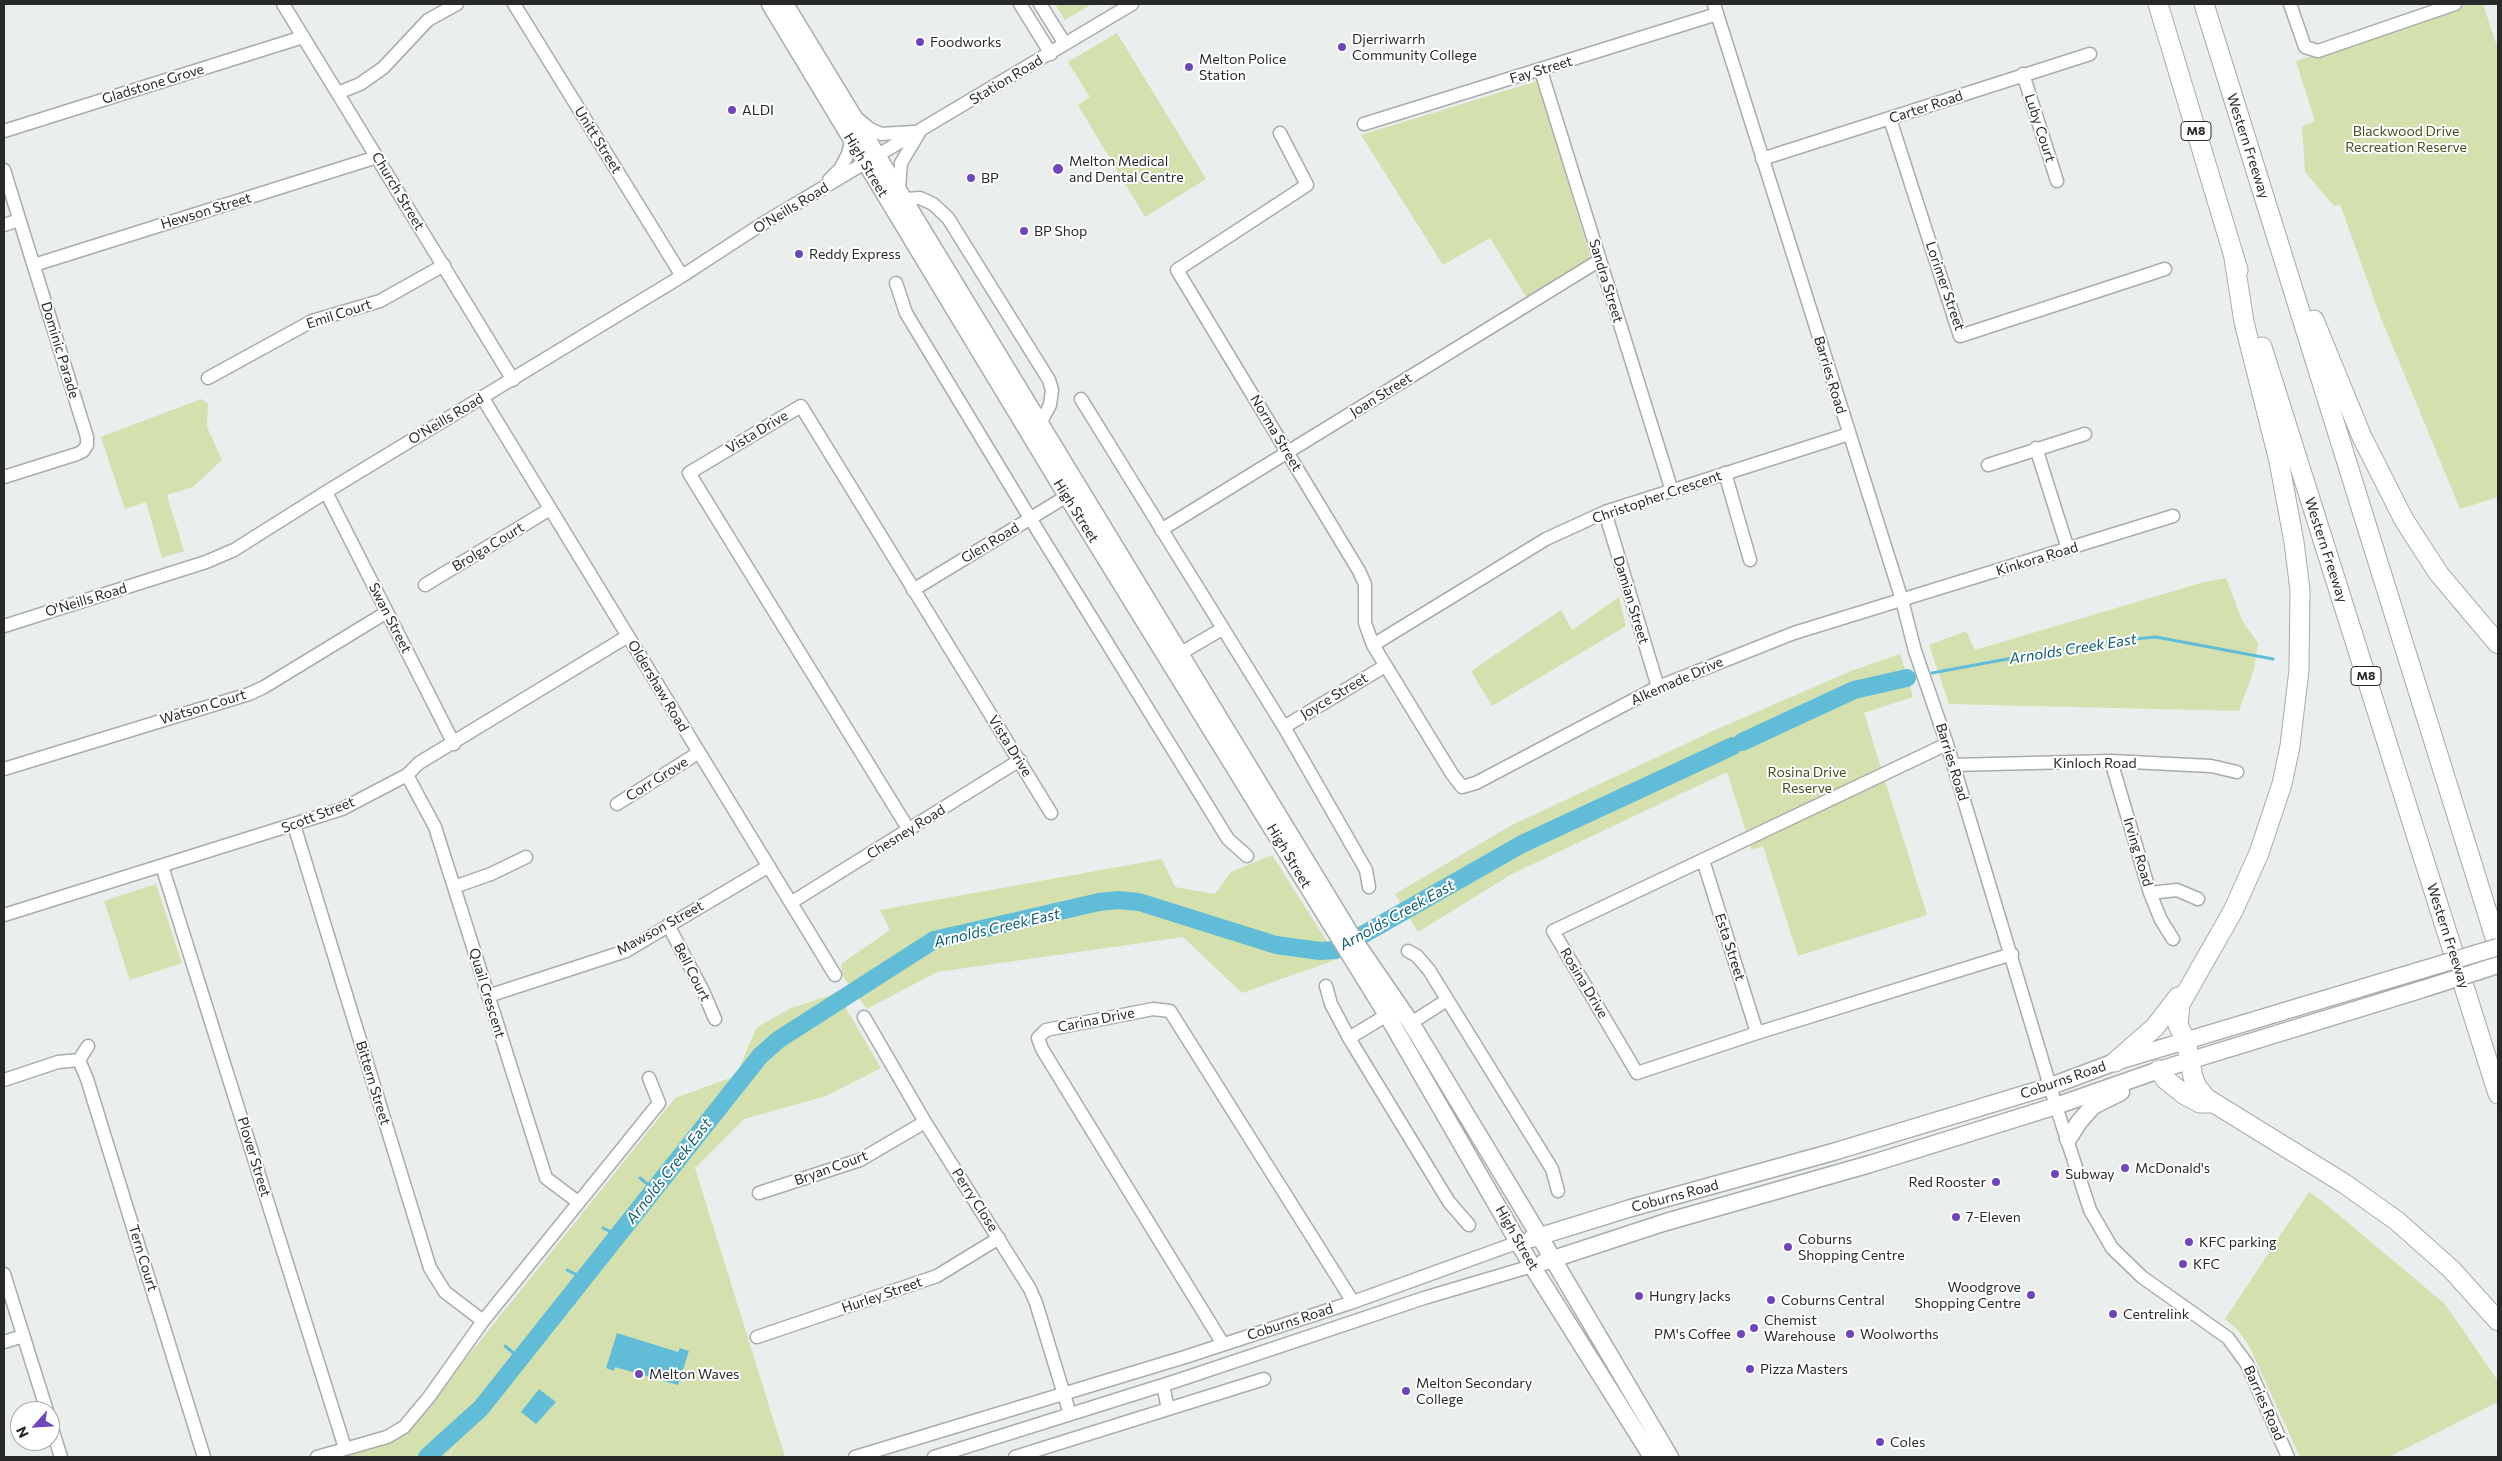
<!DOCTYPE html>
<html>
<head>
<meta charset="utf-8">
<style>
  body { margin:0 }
  #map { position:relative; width:2502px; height:1461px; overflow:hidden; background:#eaeeec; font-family:Commissioner,sans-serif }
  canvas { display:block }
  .frame { position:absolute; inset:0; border:5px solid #282929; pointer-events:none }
  .north { position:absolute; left:10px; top:1401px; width:50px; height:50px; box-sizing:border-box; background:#fff; border:1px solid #a9a9a9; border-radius:50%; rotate:244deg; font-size:14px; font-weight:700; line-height:20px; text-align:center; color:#282929 }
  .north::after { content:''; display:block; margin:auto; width:18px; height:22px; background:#6e45bd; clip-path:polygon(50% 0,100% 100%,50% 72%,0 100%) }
</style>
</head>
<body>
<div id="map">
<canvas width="2502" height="1461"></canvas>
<div class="frame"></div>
<div class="north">N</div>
</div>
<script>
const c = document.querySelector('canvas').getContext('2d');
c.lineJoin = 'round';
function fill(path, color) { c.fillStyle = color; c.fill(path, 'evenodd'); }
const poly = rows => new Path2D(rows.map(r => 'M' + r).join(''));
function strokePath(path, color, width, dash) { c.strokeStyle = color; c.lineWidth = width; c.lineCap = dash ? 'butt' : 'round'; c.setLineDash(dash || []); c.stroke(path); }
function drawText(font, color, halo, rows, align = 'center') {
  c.font = font + ' Commissioner,sans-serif'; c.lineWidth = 4; c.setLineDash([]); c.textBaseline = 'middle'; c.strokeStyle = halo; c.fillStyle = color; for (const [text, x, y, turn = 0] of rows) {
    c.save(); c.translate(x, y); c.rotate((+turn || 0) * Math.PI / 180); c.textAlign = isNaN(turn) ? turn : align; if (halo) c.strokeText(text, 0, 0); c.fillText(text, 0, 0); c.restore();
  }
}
fill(poly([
  [1055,4,1092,4,1065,20],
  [2469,4,2483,4,2498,49,2498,497,2460,509,2379,313,2340,204,2334,206,2305,172,2302,126,2315,121,2296,61],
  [1117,33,1206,179,1145,217,1078,105,1090,97,1068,62],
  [1537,81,1591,259,1527,298,1490,238,1443,265,1361,135],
  [201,399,208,404,207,427,222,460,193,487,167,495,184,551,162,558,146,502,125,509,101,437],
  [2226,578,2243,622,2258,643,2254,669,2239,711,1949,704,1929,645,1966,631,1975,650,2204,582],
  [1619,597,1626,626,1492,706,1471,671,1561,610,1572,630],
  [1900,654,1913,697,1864,713,1927,915,1798,956,1763,846,1752,850,1727,772,1512,874,1418,932,1395,894,1512,825,1715,730,1851,671],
  [1272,855,1338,959,1242,993,1183,937,937,972,867,1009,843,976,841,964,890,930,880,910,1162,859,1175,887,1215,894,1231,872],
  [156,884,182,963,130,980,104,901],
  [837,993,881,1068,826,1096,744,1119,695,1168,785,1457,448,1457,458,1444,446,1457,341,1457,389,1442,406,1433,675,1098,736,1076,756,1028,789,1009],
  [2309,1192,2322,1201,2445,1304,2498,1381,2498,1402,2389,1457,2300,1457,2248,1344,2238,1330,2225,1319]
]), '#d5e0af');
fill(poly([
  [617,1333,678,1352,680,1348,689,1351,678,1385,615,1367,614,1371,606,1368],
  [539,1389,556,1402,536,1424,521,1412]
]), '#61bdd7');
strokePath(poly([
  [1932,673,2099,642,2156,637,2273,659],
  [1907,678,1915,677],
  [640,1178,655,1190],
  [603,1228,619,1236],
  [567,1270,585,1279],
  [574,1303,576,1290],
  [505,1346,521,1359]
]), '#61bdd7', 3);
strokePath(poly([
  [1742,742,1854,690,1907,678],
  [427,1457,481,1408,760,1056,778,1040,934,940,1099,902,1118,900,1139,902,1276,945,1320,951,1336,950,1522,844,1733,746]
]), '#61bdd7', 18);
const minor = poly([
  [283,4,513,380],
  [514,4,682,276],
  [1020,4,1051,54],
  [1040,4,1065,44],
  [1714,4,1902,600,1915,651,1947,744,2056,1106,2090,1210,2112,1248,2142,1277,2228,1338,2247,1364,2288,1457],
  [2290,4,2305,47,2318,51,2455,4],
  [1541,71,1672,491],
  [2023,74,2057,181],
  [338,93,360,84,383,68,428,20,457,4],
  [858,119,870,129,881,134,913,132],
  [1890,119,1960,336,2165,269],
  [1364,124,1717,14],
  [4,131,303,37],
  [1280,133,1307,185,1177,270,1359,571,1365,584,1365,623,1373,645,1452,774,1462,787,1476,783,1658,687,1794,633,2173,516],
  [1762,159,2090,54],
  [4,170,87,437,87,445,83,451,77,454,4,477],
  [829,180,840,169,848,154,851,141],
  [899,188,901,163,919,133],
  [906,199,920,198,933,204,948,218,1049,380,1052,390,1050,405,1041,422],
  [4,225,19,220],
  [34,265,377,157],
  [896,283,906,313,1030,518,1228,839,1247,856],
  [208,378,312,321,380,301,444,265],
  [482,397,835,975],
  [1081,399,1284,727,1366,870,1369,887],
  [2036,448,2068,549],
  [1988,465,2085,434],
  [1725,473,1750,560],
  [326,492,454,744],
  [1605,512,1658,687],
  [1161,530,1600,260],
  [425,585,550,509],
  [913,590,1067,496],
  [4,626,206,562,234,550,326,492,682,276,762,224,1132,4],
  [1373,645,1546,539,1605,512,1849,434],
  [1181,653,1222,629],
  [1284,727,1385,666],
  [1947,744,1553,931,1637,1073,1757,1033,2012,954],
  [2111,761,2150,893,2161,920,2173,939],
  [1953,765,2111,761,2211,766,2237,772],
  [4,769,249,694,264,687,387,612],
  [407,775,435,827,546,1178,578,1202],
  [617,804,698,753],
  [294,825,430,1268,445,1292,483,1321],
  [909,830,689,473,801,406,1051,813],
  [1703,860,1757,1033],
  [162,866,345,1448],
  [454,887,491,874,526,857],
  [2150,893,2177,890,2198,899],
  [792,902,1020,760],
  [4,915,342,809,407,775,419,763,628,636],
  [668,925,703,991,715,1019],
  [1408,951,1417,956,1429,970,1552,1169,1558,1191],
  [1326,986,1331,1004,1349,1038,1449,1202,1469,1225],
  [488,996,626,951,769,866],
  [864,1017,925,1122,1030,1289,1036,1303,1070,1414],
  [1411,1023,1447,1000],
  [1349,1038,1387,1015],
  [79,1060,88,1046],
  [4,1080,58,1062,79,1060,87,1079,204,1457],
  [759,1193,860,1160,925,1122],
  [4,1274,47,1411],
  [757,1337,937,1276,999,1238],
  [4,1342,23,1336],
  [1223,1344,1042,1049,1038,1038,1046,1030,1153,1009,1170,1011,1353,1302],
  [1163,1385,1168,1409],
  [50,1422,61,1457],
  [317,1457,387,1437,404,1427,429,1397,483,1321,659,1103,649,1078],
  [855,1457,1185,1357,1353,1302,1519,1242],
  [934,1457,1176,1381,1424,1298,1532,1266],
  [1015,1457,1264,1379]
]);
const major = poly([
  [770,4,1067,496,1387,1015,1532,1266,1652,1457],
  [785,4,1356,943,1411,1023,1531,1222,1670,1457],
  [2068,1139,2079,1122,2093,1106,2121,1092],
  [1531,1239,1631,1208,1833,1152,2051,1086,2115,1062,2418,971],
  [1544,1262,1666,1222,1870,1164,2056,1106,2159,1070,2423,989]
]);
const highway = poly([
  [2158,4,2238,270],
  [2204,4,2498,947],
  [2234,258,2244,322,2279,461,2294,542,2300,590,2299,670,2290,746,2282,784,2259,853,2233,911,2180,1004,2178,1025,2186,1041,2193,1077,2197,1087,2206,1098,2345,1184,2397,1221,2451,1269,2498,1321],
  [2314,320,2362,437,2404,520,2439,574,2498,644],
  [2262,347,2498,1094],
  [2115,1062,2155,1027,2178,997],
  [2159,1070,2165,1079,2185,1095,2200,1103,2212,1103]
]);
strokePath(minor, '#a8acaa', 15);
strokePath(major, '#a8acaa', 19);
strokePath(highway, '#a8acaa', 21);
strokePath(minor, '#fff', 12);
strokePath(major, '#fff', 16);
strokePath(highway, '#fff', 19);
const majorBridge = poly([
  [2418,971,2498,947],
  [2423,989,2498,965]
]);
strokePath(majorBridge, '#a8acaa', 19, []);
strokePath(majorBridge, '#fff', 16);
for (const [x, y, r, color] of [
  [920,42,5,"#6e45bd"],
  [1342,47,5,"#6e45bd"],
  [1189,67,5,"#6e45bd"],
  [732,110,5,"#6e45bd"],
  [1058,169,6,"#6e45bd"],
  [971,178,5,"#6e45bd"],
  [1024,231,5,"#6e45bd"],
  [799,254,5,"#6e45bd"],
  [2125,1168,5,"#6e45bd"],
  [2055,1174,5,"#6e45bd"],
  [1996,1182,5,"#6e45bd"],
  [1956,1217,5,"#6e45bd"],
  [2189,1242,5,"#6e45bd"],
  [1788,1247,5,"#6e45bd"],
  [2183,1264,5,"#6e45bd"],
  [2031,1295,5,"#6e45bd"],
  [1639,1296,5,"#6e45bd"],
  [1771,1300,5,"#6e45bd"],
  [2113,1314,5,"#6e45bd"],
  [1754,1328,5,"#6e45bd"],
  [1741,1334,5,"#6e45bd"],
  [1850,1334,5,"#6e45bd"],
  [1750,1369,5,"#6e45bd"],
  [639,1374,5,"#6e45bd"],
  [1406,1391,5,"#6e45bd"],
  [1880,1442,5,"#6e45bd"]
]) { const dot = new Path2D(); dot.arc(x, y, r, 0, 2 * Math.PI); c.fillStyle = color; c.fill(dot); strokePath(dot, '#fff', 2); }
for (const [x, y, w] of [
  [2196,131,30],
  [2366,676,30]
]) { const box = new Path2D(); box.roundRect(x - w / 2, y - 9.5, w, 19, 4); c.fillStyle = '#fff'; c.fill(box); strokePath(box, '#282929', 1); }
drawText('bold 12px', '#282929', null, [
  ["M8",2196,131],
  ["M8",2366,676]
]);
drawText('14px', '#282929', '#fff', [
  ["Djerriwarrh",1352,39],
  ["Community College",1352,55],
  ["Foodworks",930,42],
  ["Melton Police",1199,59],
  ["Station",1199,75],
  ["ALDI",742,110],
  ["Melton Medical",1069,161],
  ["and Dental Centre",1069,177],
  ["BP",981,178],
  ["BP Shop",1034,231],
  ["Reddy Express",809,254],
  ["McDonald's",2135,1168],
  ["Subway",2065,1174],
  ["Red Rooster",1986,1182,"right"],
  ["7-Eleven",1966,1217],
  ["Coburns",1798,1239],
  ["Shopping Centre",1798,1255],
  ["KFC parking",2199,1242],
  ["KFC",2193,1264],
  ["Woodgrove",2021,1287,"right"],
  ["Shopping Centre",2021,1303,"right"],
  ["Hungry Jacks",1649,1296],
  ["Coburns Central",1781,1300],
  ["Centrelink",2123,1314],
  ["Chemist",1764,1320],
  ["Warehouse",1764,1336],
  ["PM's Coffee",1731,1334,"right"],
  ["Woolworths",1860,1334],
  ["Pizza Masters",1760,1369],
  ["Melton Waves",649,1374],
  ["Melton Secondary",1416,1383],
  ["College",1416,1399],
  ["Coles",1890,1442]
], 'left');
drawText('14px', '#282929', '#fff', [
  ["Fay Street",1541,70,-17],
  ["Station Road",1006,80,-31],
  ["Gladstone Grove",153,84,-17],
  ["Carter Road",1926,107,-18],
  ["Luby Court",2040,128,72],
  ["Unitt Street",598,140,58],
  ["Western Freeway",2248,146,72],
  ["High Street",866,165,59],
  ["Church Street",398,191,59],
  ["O'Neills Road",791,208,-31],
  ["Hewson Street",206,211,-17],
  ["Sandra Street",1606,281,73],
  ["Lorimer Street",1945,286,71],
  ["Emil Court",339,314,-18],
  ["Dominic Parade",60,350,73],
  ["Barries Road",1830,375,73],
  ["Joan Street",1381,395,-32],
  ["O'Neills Road",446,419,-31],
  ["Vista Drive",757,432,-31],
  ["Norma Street",1276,433,59],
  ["Christopher Crescent",1657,497,-19],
  ["High Street",1076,511,58],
  ["Glen Road",990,543,-31],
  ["Brolga Court",488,547,-31],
  ["Western Freeway",2326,550,72],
  ["Kinkora Road",2037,559,-17],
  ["O'Neills Road",86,600,-17],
  ["Damian Street",1631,600,73],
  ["Swan Street",390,618,63],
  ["Alkemade Drive",1677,681,-24],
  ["Oldershaw Road",658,686,59],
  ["Joyce Street",1334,696,-31],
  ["Watson Court",203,707,-17],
  ["Vista Drive",1010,746,58],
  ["Barries Road",1952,762,73],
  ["Kinloch Road",2095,763],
  ["Corr Grove",657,779,-32],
  ["Scott Street",318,815,-21],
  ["Chesney Road",906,832,-32],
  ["Irving Road",2138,852,73],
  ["High Street",1289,856,59],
  ["Mawson Street",660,928,-29],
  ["Western Freeway",2448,936,72],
  ["Esta Street",1730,947,72],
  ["Bell Court",692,972,63],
  ["Rosina Drive",1584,983,59],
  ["Quail Crescent",487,993,73],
  ["Carina Drive",1096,1020,-11],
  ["Coburns Road",2063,1080,-19],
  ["Bittern Street",373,1083,73],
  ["Plover Street",254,1157,73],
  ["Bryan Court",831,1168,-20],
  ["Coburns Road",1675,1196,-15],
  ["Perry Close",975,1200,57],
  ["High Street",1517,1238,60],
  ["Tern Court",143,1258,73],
  ["Hurley Street",882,1295,-19],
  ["Coburns Road",1290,1322,-18],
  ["Barries Road",2264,1403,66]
]);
drawText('14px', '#474f1b', '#fff', [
  ["Blackwood Drive",2406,131],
  ["Recreation Reserve",2406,147],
  ["Rosina Drive",1807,772],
  ["Reserve",1807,788]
]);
drawText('italic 15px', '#0c5b6d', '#fff', [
  ["Arnolds Creek East",2073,649,-9],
  ["Arnolds Creek East",1397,915,-29],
  ["Arnolds Creek East",997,928,-13],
  ["Arnolds Creek East",669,1171,-52]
]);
</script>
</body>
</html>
